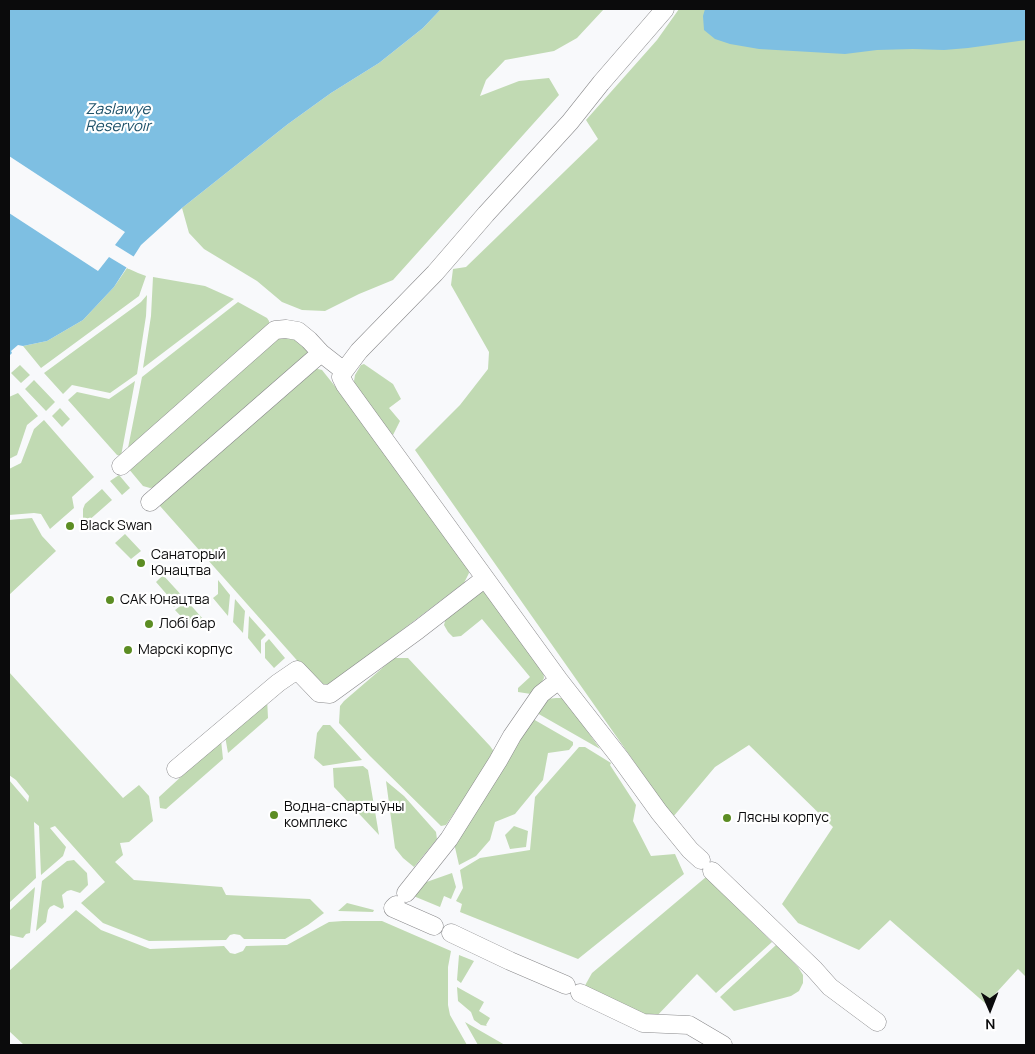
<!DOCTYPE html>
<html>
<head>
<meta charset="utf-8">
<style>
  body { margin:0 }
  #map { position:relative; width:1035px; height:1054px; overflow:hidden; background:#f8f9fb; font-family:Manrope,sans-serif }
  canvas { display:block }
  .frame { position:absolute; inset:0; border:10px solid #0b0b0c; pointer-events:none }
  .north { position:absolute; left:965px; top:984px; width:50px; height:50px; -webkit-text-stroke:4px #fff; paint-order:stroke; rotate:179deg; font-size:14px; font-weight:700; line-height:20px; text-align:center; color:#0b0b0c }
  .north::after { content:''; display:block; margin:auto; width:18px; height:22px; background:#0b0b0c; clip-path:polygon(50% 0,100% 100%,50% 72%,0 100%) }
</style>
</head>
<body>
<div id="map">
<canvas width="1035" height="1054"></canvas>
<div class="frame"></div>
<div class="north">N</div>
</div>
<script>
const c = document.querySelector('canvas').getContext('2d');
c.lineJoin = 'round';
function fill(path, color) { c.fillStyle = color; c.fill(path, 'evenodd'); }
const poly = rows => new Path2D(rows.map(r => 'M' + r).join(''));
function strokePath(path, color, width, dash) { c.strokeStyle = color; c.lineWidth = width; c.lineCap = dash ? 'butt' : 'round'; c.setLineDash(dash || []); c.stroke(path); }
function drawText(font, color, halo, rows, align = 'center') {
  c.font = font + ' Manrope,sans-serif'; c.lineWidth = 4.5; c.setLineDash([]); c.textBaseline = 'middle'; c.strokeStyle = halo; c.fillStyle = color; for (const [text, x, y, turn = 0] of rows) {
    c.save(); c.translate(x, y); c.rotate((+turn || 0) * Math.PI / 180); c.textAlign = isNaN(turn) ? turn : align; if (halo) c.strokeText(text, 0, 0); c.fillText(text, 0, 0); c.restore();
  }
}
fill(poly([
  [441,9,604,9,577,38,554,51,505,60,486,80,480,96,519,81,549,78,559,95,393,280,359,294,325,311,302,310,282,302,257,281,204,249,189,233,182,208,288,124,331,93,379,63,423,28],
  [679,9,1026,9,1026,977,1018,969,986,1004,890,920,859,950,798,923,782,904,833,827,749,745,715,767,673,817,415,450,460,405,488,369,489,352,451,285,453,269,466,267,598,139,586,120,657,40],
  [127,268,138,273,146,276,139,296,41,368,23,346,47,341,83,320,114,287],
  [153,277,205,286,234,299,143,368,151,316],
  [147,295,146,316,137,374,110,393,72,385,63,394,44,373,141,302],
  [238,302,267,318,269,321,269,327,128,448,142,377],
  [284,337,293,338,303,344,310,354,157,487,150,488,143,486,128,468,274,339],
  [364,364,393,384,401,399,389,408,400,421,393,435,357,391,355,387,354,381,355,375,361,365],
  [20,365,30,375,21,383,11,373],
  [314,368,322,370,338,390,467,565,469,573,464,583,327,687,318,684,160,506,160,497],
  [34,380,55,402,46,411,25,389],
  [135,381,121,456,117,455,68,400,77,392,109,399],
  [18,393,38,416,27,425,17,455,9,459,9,397],
  [60,408,70,419,62,427,52,416],
  [44,420,94,477,72,497,74,508,50,529,41,514,34,513,9,515,9,469,21,463,34,429],
  [119,475,130,488,122,495,110,481],
  [102,489,112,500,87,522,83,518,83,509,85,504],
  [32,518,42,536,56,551,9,595,9,520],
  [125,534,141,551,131,559,115,543],
  [163,575,184,598,174,607,167,600,169,597,156,582],
  [218,580,230,595,228,616,213,598,218,594],
  [482,591,488,594,543,670,544,678,538,689,531,694,518,692,518,688,530,677,482,619,461,636,453,637,448,632,444,625,447,614],
  [235,599,245,611,243,633,233,622],
  [187,601,203,619,193,629,175,610],
  [249,616,266,635,261,640,261,654,248,638],
  [269,639,285,658,274,668,265,658,265,643],
  [394,658,408,658,490,746,495,753,446,825,441,826,370,756,339,723,340,706,344,701],
  [9,672,123,798,139,785,149,796,153,821,129,842,120,843,123,855,115,862,134,880,222,887,226,895,310,899,324,913,308,925,285,939,244,939,240,935,234,934,230,935,226,940,149,941,103,923,81,903,105,882,55,826,50,828,66,847,63,856,41,875,39,826,34,822,36,878,9,903,9,780,28,802,29,796,16,780,9,775],
  [267,698,268,718,228,753,225,736],
  [556,698,562,698,566,701,600,749,537,713,547,699],
  [533,719,573,742,573,745,569,750,548,753,543,780,515,814,495,822,490,840,476,856,459,865,454,843],
  [323,725,330,725,362,760,323,766,314,758,317,733],
  [221,740,223,759,166,809,160,808,159,797],
  [579,747,585,747,611,763,610,765,636,805,633,821,651,856,675,854,684,874,578,959,460,912,462,904,456,901,463,888,460,870,480,858,530,850,535,797],
  [363,766,368,770,379,835,334,787,333,768],
  [386,781,404,796,436,832,437,839,414,867,403,858,395,848],
  [514,826,528,831,526,847,510,849,505,835],
  [74,860,87,873,88,885,80,893,71,890,67,891,62,895,64,907,62,909,54,905,50,907,48,910,46,922,36,931,42,881,67,861],
  [452,873,456,887,451,899,444,896,440,907,411,895,418,885],
  [706,877,772,942,716,993,697,974,653,1020,583,989,592,973],
  [35,887,30,933,26,934,23,938,9,935,9,911],
  [347,903,374,910,373,912,338,911],
  [76,910,101,930,150,949,224,946,230,953,235,954,243,951,246,946,287,945,329,922,343,921,382,921,451,951,448,967,448,1005,450,1015,467,1045,24,1045,9,1031,9,971],
  [776,945,798,967,803,975,803,983,799,991,791,996,734,1011,720,997],
  [459,955,474,961,461,983,457,980],
  [457,987,484,1002,479,1011,490,1018,486,1025,487,1026,481,1025,474,1020,471,1012,458,1001],
  [465,1022,505,1045,478,1045]
]), '#c1dab3');
fill(poly([
  [9,9,441,9,423,28,379,63,331,93,288,124,182,208,141,245,114,287,83,320,47,341,23,346,18,345,11,351,12,353,9,356],
  [705,9,1026,9,1026,40,968,48,944,50,913,49,877,50,845,54,759,49,730,44,715,39,704,30,703,16]
]), '#7ebfe2');
fill(poly([
  [9,156,125,232,115,245,136,258,129,269,109,257,98,271,9,213]
]), '#f8f9fb');
const minor = poly([
  [665,9,601,83,570,122,486,214,435,273,359,351,344,371,341,377,345,385,559,680,620,758,659,812,690,850,701,860],
  [121,466,275,330,286,329,298,331,309,340,321,353],
  [150,502,321,353,344,371],
  [176,769,278,683,297,670,319,693,330,694,418,630,484,579],
  [712,871,814,969,830,987,877,1022],
  [406,893,449,839,498,761,512,736,541,694,559,680],
  [396,905,393,908,434,926],
  [451,933,510,961,566,985],
  [580,993,643,1023,689,1025,723,1045]
]);
strokePath(minor, '#88888a', 19);
strokePath(minor, '#fff', 18);
for (const [x, y, r, color] of [
  [70,526,5,"#5c8d23"],
  [141,563,5,"#5c8d23"],
  [110,600,5,"#5c8d23"],
  [149,624,5,"#5c8d23"],
  [128,650,5,"#5c8d23"],
  [274,815,5,"#5c8d23"],
  [727,818,5,"#5c8d23"]
]) { const dot = new Path2D(); dot.arc(x, y, r, 0, 2 * Math.PI); c.fillStyle = color; c.fill(dot); strokePath(dot, '#fff', 2); }
drawText('14px', '#0b0b0c', '#fff', [
  ["Black Swan",80,526],
  ["Санаторый",151,555],
  ["Юнацтва",151,571],
  ["САК Юнацтва",120,600],
  ["Лобі бар",159,624],
  ["Марскі корпус",138,650],
  ["Водна-спартыўны",284,807],
  ["комплекс",284,823],
  ["Лясны корпус",737,818]
], 'left');
drawText('italic 15px', '#1d5169', '#fff', [
  ["Zaslawye",118,110],
  ["Reservoir",118,127]
]);
</script>
</body>
</html>
